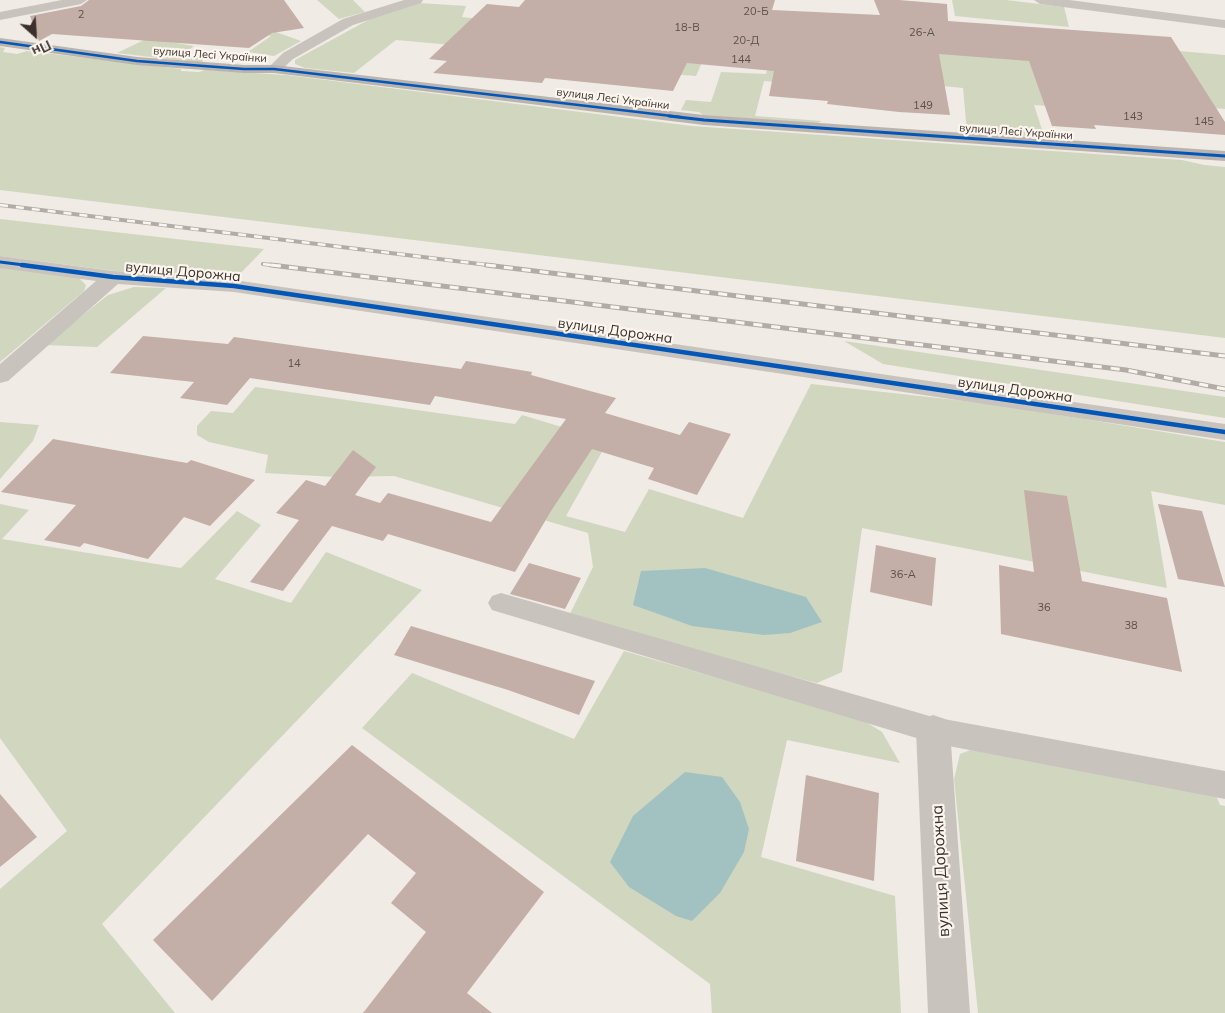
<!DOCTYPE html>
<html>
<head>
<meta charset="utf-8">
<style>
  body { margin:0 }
  #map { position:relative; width:1225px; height:1013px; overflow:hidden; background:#f0ebe5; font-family:Mulish,sans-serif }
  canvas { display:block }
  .north { position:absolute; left:10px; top:10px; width:50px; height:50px; -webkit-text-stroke:4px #fbf5ee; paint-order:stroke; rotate:154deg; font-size:14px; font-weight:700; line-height:20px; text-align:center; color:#3b302b }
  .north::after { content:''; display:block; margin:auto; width:18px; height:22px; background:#3b302b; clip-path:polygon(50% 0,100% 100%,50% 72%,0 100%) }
</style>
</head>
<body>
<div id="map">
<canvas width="1225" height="1013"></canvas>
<div class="north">Пн</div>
</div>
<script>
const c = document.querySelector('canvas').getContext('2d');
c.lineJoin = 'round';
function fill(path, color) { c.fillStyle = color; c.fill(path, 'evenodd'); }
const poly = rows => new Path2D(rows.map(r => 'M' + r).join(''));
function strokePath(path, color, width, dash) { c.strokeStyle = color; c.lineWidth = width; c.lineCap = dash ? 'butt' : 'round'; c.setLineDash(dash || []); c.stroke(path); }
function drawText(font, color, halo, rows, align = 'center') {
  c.font = font + ' Mulish,sans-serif'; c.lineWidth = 4.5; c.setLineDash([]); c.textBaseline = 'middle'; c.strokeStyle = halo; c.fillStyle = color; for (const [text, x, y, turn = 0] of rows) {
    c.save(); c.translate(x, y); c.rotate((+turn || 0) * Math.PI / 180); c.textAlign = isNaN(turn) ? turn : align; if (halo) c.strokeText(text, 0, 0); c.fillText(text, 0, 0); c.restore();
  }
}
fill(poly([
  [184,0,215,10,301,41,274,56,248,52,271,36,251,33,164,41,194,46,184,54,203,57,202,63,117,53,169,28],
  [317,0,353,0,365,12,339,19],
  [952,0,1006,0,1064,7,1069,27,955,16],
  [419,3,466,6,462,17,710,44,696,76,511,61,520,51,396,40,354,73,305,68,295,64,295,60,370,19],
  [1075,42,1225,55,1225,109,1098,100,1101,110,1034,105,1045,139,971,135,967,132,963,88,943,86,943,95,764,81,755,116,822,121,815,124,703,115,699,112,681,110,686,100,711,102,721,72,766,74,773,48],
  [0,47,5,48,3,52,17,54,27,51,181,69,181,71,199,72,205,70,286,75,692,126,1182,160,1204,165,1225,167,1225,338,0,190],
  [0,219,264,249,233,281,115,271,0,256],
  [0,267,76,275,86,285,84,291,0,362],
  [134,287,166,288,97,347,45,345,108,295],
  [844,341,1225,397,1225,418,883,364],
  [811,384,992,404,1225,442,1225,505,1151,491,1167,588,862,528,842,672,817,683,568,618,593,567,588,533,394,476,336,477,265,473,268,455,209,442,197,435,197,426,211,411,233,413,255,387,515,424,522,415,608,441,566,516,625,532,649,489,743,518],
  [0,422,39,425,33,441,0,479],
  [0,504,29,510,2,539,181,568,237,511,261,525,215,579,291,603,326,552,422,590,102,924,175,1013,0,1013,0,889,67,831,0,738],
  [624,651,861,719,882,732,900,763,787,740,761,857,895,896,901,1013,712,1013,710,984,362,728,412,673,574,739],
  [981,746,1215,793,1220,805,1225,806,1225,1013,978,1013,954,779,960,754]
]), '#d1d6bf');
fill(poly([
  [705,568,806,597,822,622,790,633,764,635,692,626,633,605,641,571],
  [685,772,722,777,740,802,749,829,744,852,720,893,692,921,676,916,629,887,610,862,633,816]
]), '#a1c2c1');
fill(poly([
  [89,0,284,0,304,28,272,33,249,48,52,34,39,41,30,16,81,6],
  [525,0,775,0,772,10,880,15,874,0,899,0,947,4,948,21,1171,37,1225,122,1225,135,1094,125,1096,129,1052,126,1029,61,939,54,950,115,899,112,827,104,828,101,769,96,774,71,687,63,673,91,545,78,542,83,433,73,447,61,429,59,487,4,519,7],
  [143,336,228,344,234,337,461,369,466,361,532,372,531,375,616,398,605,413,680,435,689,422,731,434,697,495,648,479,654,468,592,449,551,511,515,572,388,534,383,541,332,526,283,591,250,582,299,520,276,513,306,480,325,486,353,450,376,467,355,495,380,503,388,493,491,522,566,419,435,396,430,405,250,378,227,405,180,398,194,382,110,373],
  [53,439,187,463,191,460,255,480,210,526,184,517,148,559,84,543,80,547,44,540,76,505,1,492],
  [1024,490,1067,496,1082,581,1167,598,1182,672,1001,634,999,565,1034,572],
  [1158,504,1202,511,1225,587,1178,579],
  [876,545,936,558,932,606,870,592],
  [529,563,581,578,565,609,510,594],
  [411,626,595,681,579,715,508,690,394,655],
  [352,745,544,892,467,993,492,1013,363,1013,426,932,391,903,416,873,368,834,212,1001,153,940],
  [806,775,879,793,874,881,796,861],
  [0,794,37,837,0,867]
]), '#c3afa7');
fill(poly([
  [501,593,933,717,1225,771,1225,799,933,743,492,610,488,603,492,596,501,593]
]), '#c9c3be');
fill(poly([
  [62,0,87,0,81,4,0,20,0,12,62,0],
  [404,0,423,0,421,3,353,25,293,59,279,72,269,72,267,69,283,53,343,19,404,0],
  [1034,0,1069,0,1225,20,1225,28,1040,4,1034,0],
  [0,256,113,271,234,280,1225,424,1225,440,234,292,118,284,8,381,0,383,0,364,96,281,0,268,0,256],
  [933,715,945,719,950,730,970,1013,928,1013,916,730,921,719,933,715]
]), '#c9c3be');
fill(poly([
  [0,38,137,57,244,65,274,65,704,115,1225,151,1225,161,704,125,274,73,244,73,137,65,0,46,0,38]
]), '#bab3ae');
const railFar1 = poly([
  [0,205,496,266],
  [263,264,281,266]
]);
const rail = poly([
  [271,265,1126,370,1225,389],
  [486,265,1225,356]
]);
strokePath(railFar1, '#b1aca8', 4);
strokePath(rail, '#b1aca8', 5);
strokePath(railFar1, '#fbf5ee', 2.5, [8]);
strokePath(rail, '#fbf5ee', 3, [9]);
strokePath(poly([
  [0,42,137,61,244,69,274,69,680,117]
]), '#0057b8', 2.5);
strokePath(poly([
  [669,116,704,120,1225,156],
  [0,262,32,266]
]), '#0057b8', 3);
strokePath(poly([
  [22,265,113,277,234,286,1225,432]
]), '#0057b8', 4.5);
drawText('11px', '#5d504a', null, [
  ["20-Б",756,12],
  ["2",81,15],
  ["18-В",687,28],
  ["26-А",922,33],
  ["20-Д",746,41],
  ["144",741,60],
  ["149",923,106],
  ["143",1133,117],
  ["145",1204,122],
  ["14",294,364],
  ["36-А",903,575],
  ["36",1044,608],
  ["38",1131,626]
]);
drawText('11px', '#3b302b', '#fbf5ee', [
  ["вулиця Лесі Українки",210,55,4],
  ["вулиця Лесі Українки",613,99,7],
  ["вулиця Лесі Українки",1016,132,4]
]);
drawText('14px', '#3b302b', '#fbf5ee', [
  ["вулиця Дорожна",183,272,5],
  ["вулиця Дорожна",615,331,8],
  ["вулиця Дорожна",1015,390,8]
]);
drawText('16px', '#3b302b', '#fbf5ee', [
  ["вулиця Дорожна",941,871,-93]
]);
</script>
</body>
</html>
